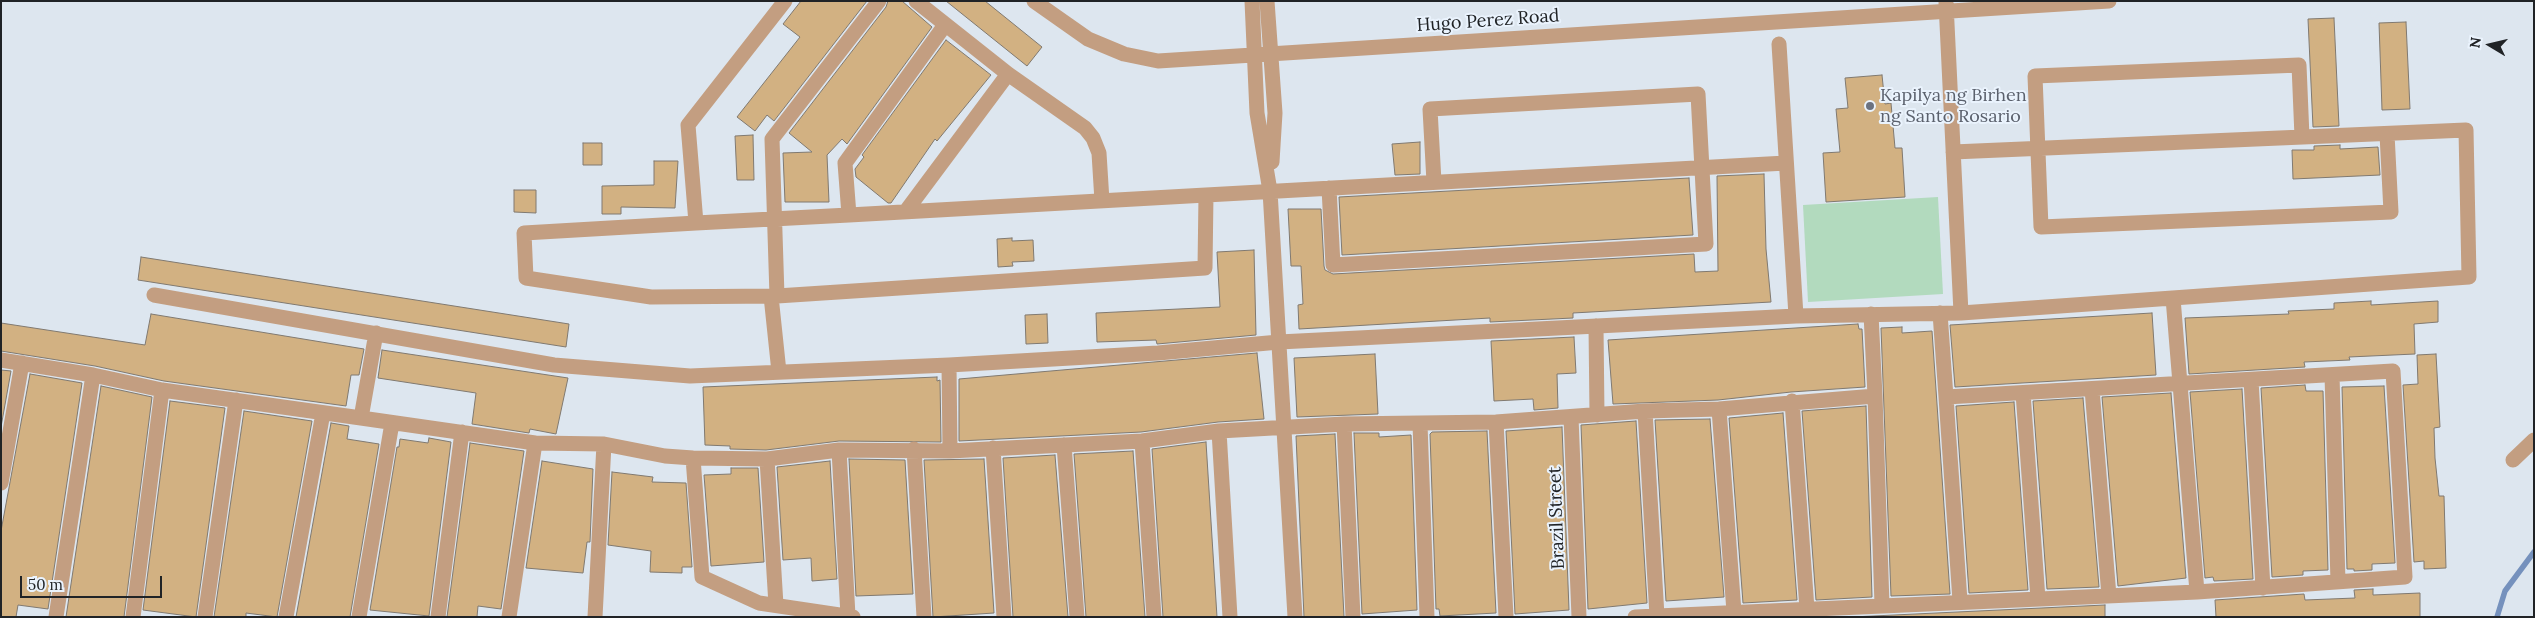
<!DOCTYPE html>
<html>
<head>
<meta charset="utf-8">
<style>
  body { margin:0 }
  #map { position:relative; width:2535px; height:618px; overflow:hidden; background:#dde6ef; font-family:Lora,serif }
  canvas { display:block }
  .frame { position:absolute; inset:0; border:2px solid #202326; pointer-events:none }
  .north { position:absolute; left:2465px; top:20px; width:50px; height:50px; -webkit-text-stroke:4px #eaf3fd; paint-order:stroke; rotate:279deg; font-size:14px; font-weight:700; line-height:20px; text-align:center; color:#202326 }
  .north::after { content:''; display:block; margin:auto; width:18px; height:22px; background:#202326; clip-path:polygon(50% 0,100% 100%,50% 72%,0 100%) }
  .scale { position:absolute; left:20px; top:576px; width:142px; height:22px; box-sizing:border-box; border:2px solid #202326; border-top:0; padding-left:6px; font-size:15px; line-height:18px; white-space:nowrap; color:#202326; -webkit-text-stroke:4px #eaf3fd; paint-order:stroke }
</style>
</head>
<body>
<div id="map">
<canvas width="2535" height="618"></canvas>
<div class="frame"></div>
<div class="north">N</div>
<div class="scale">50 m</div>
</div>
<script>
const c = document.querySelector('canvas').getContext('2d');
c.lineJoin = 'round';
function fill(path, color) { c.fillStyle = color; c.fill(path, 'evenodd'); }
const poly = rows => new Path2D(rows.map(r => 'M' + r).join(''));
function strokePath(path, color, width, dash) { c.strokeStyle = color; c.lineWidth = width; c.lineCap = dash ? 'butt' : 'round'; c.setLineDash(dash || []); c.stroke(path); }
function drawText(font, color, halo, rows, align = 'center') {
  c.font = font + ' Lora,serif'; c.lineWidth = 4; c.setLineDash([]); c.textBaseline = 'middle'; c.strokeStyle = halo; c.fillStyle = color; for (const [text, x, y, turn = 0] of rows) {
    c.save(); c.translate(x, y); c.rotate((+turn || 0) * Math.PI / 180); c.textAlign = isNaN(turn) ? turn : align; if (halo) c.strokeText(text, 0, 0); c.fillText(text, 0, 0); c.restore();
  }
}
fill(poly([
  [1938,197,1943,294,1808,302,1803,205]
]), '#b2dabe');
strokePath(poly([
  [2497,617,2505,591,2534,552]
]), '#7591bd', 5.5);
const building = poly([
  [801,1,867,1,774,121,767,115,755,131,737,117,800,37,783,24,801,1],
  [888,1,902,1,932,27,847,144,842,139,827,155,829,202,785,202,783,153,812,152,789,133,886,7,888,1],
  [946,1,985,1,1042,47,1027,66,946,1],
  [2334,18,2339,126,2313,127,2308,19,2334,18],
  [2406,22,2410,109,2382,110,2379,23,2406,22],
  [946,40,991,75,937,141,935,139,891,203,888,203,856,177,855,169,864,157,862,155,946,40],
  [1882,75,1885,104,1891,103,1895,148,1902,148,1905,197,1826,202,1823,153,1840,152,1836,109,1848,108,1845,78,1882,75],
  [753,135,754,180,737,180,735,136,753,135],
  [1420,142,1420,174,1395,175,1392,144,1420,142],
  [583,143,602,143,602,165,583,165,583,143],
  [2340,145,2340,149,2378,147,2380,175,2293,179,2292,150,2314,150,2314,146,2340,145],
  [654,161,678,161,675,208,621,207,621,214,602,214,602,186,654,185,654,161],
  [1764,174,1766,249,1771,302,1573,313,1573,318,1490,322,1490,318,1299,329,1298,305,1303,304,1301,266,1291,266,1288,209,1321,209,1324,266,1325,270,1333,274,1694,254,1695,272,1718,271,1717,176,1764,174],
  [1689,178,1693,235,1342,255,1339,197,1689,178],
  [514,190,536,190,536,213,514,212,514,190],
  [1012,238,1012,241,1033,240,1034,261,1012,262,1013,266,998,267,997,239,1012,238],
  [1254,250,1256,335,1157,344,1156,340,1097,342,1096,313,1220,307,1217,252,1254,250],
  [141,257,569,324,566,347,138,280,141,257],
  [2371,301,2371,305,2438,301,2438,322,2414,324,2415,354,2349,357,2350,360,2304,362,2305,367,2189,374,2185,318,2289,314,2288,311,2334,309,2334,303,2371,301],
  [2152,313,2156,375,1955,387,1950,325,2152,313],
  [151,314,364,349,359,375,351,375,346,406,164,381,95,366,1,351,1,323,145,345,151,314],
  [1047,314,1048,343,1026,344,1025,315,1047,314],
  [1858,324,1859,329,1862,329,1865,387,1791,392,1718,400,1613,404,1608,340,1858,324],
  [1902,327,1902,333,1932,331,1950,594,1891,596,1881,328,1902,327],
  [1574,337,1576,373,1557,374,1558,408,1534,410,1533,399,1494,401,1491,341,1574,337],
  [382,350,568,378,556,434,530,429,529,433,472,424,476,393,378,378,382,350],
  [1257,353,1264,419,1218,422,1141,432,959,441,959,379,1257,353],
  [1375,354,1378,414,1297,417,1294,358,1375,354],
  [2436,354,2440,427,2434,428,2435,458,2439,496,2444,496,2446,568,2424,569,2424,561,2414,562,2403,385,2418,384,2417,355,2436,354],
  [1,370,11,371,1,427,1,370],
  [30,374,82,383,48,609,18,605,16,617,1,617,1,531,30,374],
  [937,377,937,381,940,380,941,442,839,441,766,450,730,449,730,446,705,445,703,387,937,377],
  [2305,385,2306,391,2323,391,2328,570,2303,571,2303,575,2272,577,2261,388,2305,385],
  [101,386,152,397,124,617,66,617,101,386],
  [2384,386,2395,563,2372,564,2372,570,2354,571,2354,569,2347,569,2342,387,2384,386],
  [2242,389,2253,579,2214,581,2213,577,2205,578,2190,392,2242,389],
  [2171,393,2186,578,2118,586,2102,397,2171,393],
  [2083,398,2099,587,2047,589,2033,401,2083,398],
  [170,401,225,408,196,617,143,610,170,401],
  [2014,402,2028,590,1969,593,1956,406,2014,402],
  [1866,406,1872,597,1816,600,1802,411,1866,406],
  [244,411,312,421,277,617,246,613,246,617,214,617,244,411],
  [1783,413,1797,600,1743,603,1729,418,1783,413],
  [1710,419,1724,597,1666,601,1655,420,1710,419],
  [1636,421,1647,603,1588,609,1581,425,1636,421],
  [331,423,349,426,347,439,379,444,350,617,296,617,331,423],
  [1562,427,1569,610,1515,614,1506,431,1562,427],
  [1487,431,1496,613,1440,616,1439,609,1436,609,1430,434,1432,432,1487,431],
  [1354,433,1379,433,1379,437,1411,435,1417,610,1362,614,1354,433],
  [1335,434,1344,617,1304,617,1296,436,1335,434],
  [429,438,451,442,429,616,370,610,397,447,399,447,400,439,428,443,429,438],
  [1206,442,1217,617,1163,617,1152,449,1206,442],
  [470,443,524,451,501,609,478,606,477,617,447,617,470,443],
  [1133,451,1145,617,1086,617,1074,454,1133,451],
  [1055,455,1068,617,1013,617,1003,458,1055,455],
  [849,459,905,460,913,594,856,596,849,459],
  [984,459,994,613,933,617,924,460,984,459],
  [542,461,593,469,590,542,587,542,583,573,526,568,542,461],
  [830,461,837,579,812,581,811,558,783,560,777,467,830,461],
  [731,468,758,468,764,562,711,566,704,475,731,474,731,468],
  [612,472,653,477,652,482,686,483,692,567,682,567,682,573,650,572,651,551,608,545,612,472],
  [2373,589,2373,595,2420,593,2420,617,2216,617,2215,600,2304,594,2305,600,2355,598,2354,590,2373,589],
  [2105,605,2105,617,1852,617,2105,605]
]);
fill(building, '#d2b182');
strokePath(building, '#807970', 1);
strokePath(poly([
  [916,1,1008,74,1085,128,1093,138,1099,153,1102,201],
  [1034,1,1088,39,1124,54,1158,61,2109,1],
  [1252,1,1257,113,1270,191,1295,617],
  [1267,1,1275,113,1272,162],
  [1946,3,1961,313],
  [1779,44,1796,316],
  [2302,137,2299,65,2035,76,2041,227,2391,212,2387,134],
  [1329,188,1333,265,1706,244,1698,94,1430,109,1434,182],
  [1206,195,1205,268,777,296,651,297,526,278,524,233,696,223,849,215,1206,195,1786,163],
  [906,211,1008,74],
  [849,215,845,163,945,25],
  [696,223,688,125,785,1],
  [154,295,554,365,690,376,949,365,1158,353,1279,342,1796,316,1961,313,2469,277,2466,130,1953,152],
  [771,296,779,372],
  [777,296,772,139,879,1],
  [2173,298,2197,592],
  [1940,313,1946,397],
  [1871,314,1875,396],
  [1596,326,1597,415],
  [1,360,93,375,162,390,361,418,535,443,604,444,665,456,693,458,767,459,839,450,950,451,1142,441,1219,431,1344,424,1496,422,1645,411,1719,409,1875,396,1882,605],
  [949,365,950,451],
  [2332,375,2338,582],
  [2251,380,2263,588],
  [2092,389,2109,596],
  [2023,393,2038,599],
  [1792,401,1807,609],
  [1719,409,1734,612],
  [1645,411,1657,616],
  [1571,417,1579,617],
  [361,418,376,333],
  [1496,422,1506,617],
  [1344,424,1353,617],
  [1420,424,1427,617],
  [1219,431,1230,617],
  [1142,441,1154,617],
  [1064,445,1077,617],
  [993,448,1004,617],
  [914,449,924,617],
  [839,450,848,616],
  [693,458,702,577,759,603,853,617],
  [767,459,776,605],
  [2513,460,2534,440],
  [1,483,22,363],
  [56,617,93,375],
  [133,617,162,390],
  [205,617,236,400],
  [286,617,323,413],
  [359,617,392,423],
  [438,617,462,432],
  [509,617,535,443],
  [595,617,604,444],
  [1635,617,2197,592,2405,577,2393,371,1946,397,1960,601]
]), '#c39e81', 15);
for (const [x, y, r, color] of [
  [1870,106,5,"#6b7280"]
]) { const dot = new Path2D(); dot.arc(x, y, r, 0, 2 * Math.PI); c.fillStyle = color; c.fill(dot); strokePath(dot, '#eaf3fd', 2); }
drawText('18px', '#202326', '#eaf3fd', [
  ["Hugo Perez Road",1488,21,-4],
  ["Brazil Street",1557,518,-92]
]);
drawText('18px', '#5b616d', '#eaf3fd', [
  ["Kapilya ng Birhen",1880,96],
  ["ng Santo Rosario",1880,117]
], 'left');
</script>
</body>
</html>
